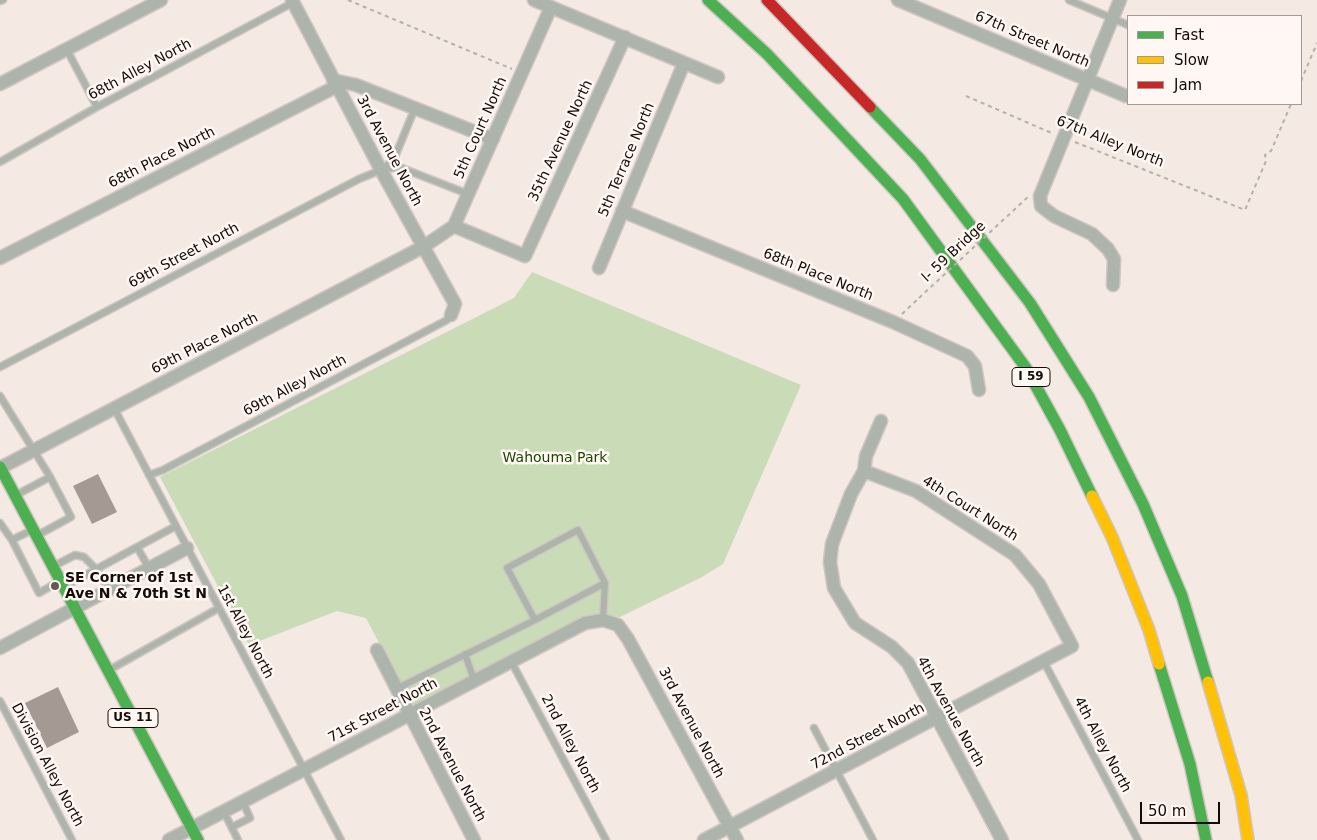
<!DOCTYPE html>
<html>
<head>
<meta charset="utf-8">
<style>
  body { margin:0 }
  #map { position:relative; width:1317px; height:840px; overflow:hidden; background:#f4e9e3; font-family:"DejaVu Sans",sans-serif }
  canvas { display:block }
  .legend { position:absolute; left:1127px; top:15px; width:175px; height:90px; box-sizing:border-box; background:#fef7f3; border:1px solid #a19994; margin:0; padding:6px 9px; list-style:none; font-size:15px; color:#160b06 }
  .legend li { display:flex; align-items:center; gap:10px; height:25px }
  .legend b { width:25px; border:1px solid #a19994 }
  .scale { position:absolute; left:1140px; top:802px; width:80px; height:22px; box-sizing:border-box; border:2px solid #160b06; border-top:0; padding-left:6px; font-size:15px; line-height:18px; white-space:nowrap; color:#160b06; -webkit-text-stroke:4px #fef7f3; paint-order:stroke }
</style>
</head>
<body>
<div id="map">
<canvas width="1317" height="840"></canvas>
<ul class="legend">
<li><b style="height:6px;background:#4caf50"></b>Fast</li>
<li><b style="height:6px;background:#ffc107"></b>Slow</li>
<li><b style="height:6px;background:#c62828"></b>Jam</li>
</ul>
<div class="scale">50 m</div>
</div>
<script>
const c = document.querySelector('canvas').getContext('2d');
c.lineJoin = 'round';
function fill(path, color) { c.fillStyle = color; c.fill(path, 'evenodd'); }
const poly = rows => new Path2D(rows.map(r => 'M' + r).join(''));
function strokePath(path, color, width, dash) { c.strokeStyle = color; c.lineWidth = width; c.lineCap = dash ? 'butt' : 'round'; c.setLineDash(dash || []); c.stroke(path); }
function drawText(font, color, halo, rows, align = 'center') {
  c.font = font + ' "DejaVu Sans",sans-serif'; c.lineWidth = 5; c.setLineDash([]); c.textBaseline = 'middle'; c.strokeStyle = halo; c.fillStyle = color; for (const [text, x, y, turn = 0] of rows) {
    c.save(); c.translate(x, y); c.rotate((+turn || 0) * Math.PI / 180); c.textAlign = isNaN(turn) ? turn : align; if (halo) c.strokeText(text, 0, 0); c.fillText(text, 0, 0); c.restore();
  }
}
fill(poly([
  [532,272,801,385,723,564,702,577,620,617,597,615,584,617,412,706,366,618,337,611,249,645,160,477,514,298]
]), '#cadbb8');
fill(poly([
  [98,474,117,512,92,524,73,486],
  [58,687,79,732,47,748,25,703]
]), '#a49a93');
const lane = poly([
  [1069,0,1128,25],
  [0,1,3,0],
  [67,50,97,107],
  [0,162,97,107,294,2],
  [382,170,394,159,415,108],
  [0,367,359,179,381,170,399,167,468,194],
  [0,396,49,475,71,517,38,535],
  [114,408,341,840],
  [149,475,163,470,447,320,451,315],
  [18,494,50,477],
  [0,523,12,540,32,530],
  [12,540,39,593,58,582],
  [137,547,149,568],
  [54,566,75,555,84,557,96,569,109,590],
  [67,585,176,526],
  [603,620,605,583],
  [465,654,474,680],
  [511,661,606,840],
  [1044,662,1138,840],
  [111,669,219,608],
  [396,689,535,620,605,583,578,530,507,568,535,620],
  [0,701,72,840],
  [814,728,873,840],
  [224,812,238,840],
  [232,827,250,818,243,802]
]);
const street = poly([
  [292,0,381,170,455,304,451,315],
  [534,0,718,77],
  [898,0,1126,96],
  [333,80,356,85,493,139],
  [0,84,161,0],
  [622,211,893,322,967,356,975,366,979,390],
  [454,226,525,256,625,37],
  [0,258,337,86],
  [599,268,684,63],
  [1113,285,1114,259,1108,249,1092,234,1054,216,1041,206,1040,196,1120,0],
  [881,421,866,456,864,471,851,494,832,544,830,562,834,588,855,623,892,647,908,663,1002,840],
  [0,468,423,247,454,226,551,7],
  [0,648,187,548],
  [377,650,474,840],
  [169,840,585,623,603,620,618,625,628,639,737,840],
  [704,840,1072,646,1039,584,1015,555,916,491,864,471]
]);
const fast = poly([
  [708,0,767,54,903,199,1026,368,1060,430,1092,496],
  [870,107,920,159,1030,303,1089,397,1143,504,1182,596,1208,682],
  [0,467,198,840],
  [1159,664,1190,764,1206,840]
]);
const slow = poly([
  [1092,496,1112,537,1149,630,1159,664],
  [1208,682,1241,795,1248,840]
]);
const jam = poly([
  [767,0,870,107]
]);
strokePath(lane, '#cfc6c1', 9);
strokePath(street, '#cfc6c1', 15);
strokePath(fast, '#cfc6c1', 14);
strokePath(slow, '#cfc6c1', 14);
strokePath(jam, '#cfc6c1', 14);
strokePath(poly([
  [348,0,512,69],
  [1301,81,1317,43],
  [966,96,1054,134],
  [1075,142,1245,210,1266,161,1265,155,1271,151,1291,104],
  [902,314,919,298]
]), '#b2b1aa', 2, [4, 4]);
strokePath(lane, '#adb4ac', 6);
strokePath(street, '#adb4ac', 12);
strokePath(fast, '#4caf50', 11);
strokePath(slow, '#ffc107', 11);
strokePath(jam, '#c62828', 11);
strokePath(poly([
  [919,298,1029,196]
]), '#b2b1aa', 2, [4, 4]);
for (const [x, y, r, color] of [
  [55,586,5,"#645953"]
]) { const dot = new Path2D(); dot.arc(x, y, r, 0, 2 * Math.PI); c.fillStyle = color; c.fill(dot); strokePath(dot, '#fef7f3', 2); }
for (const [x, y, w] of [
  [1031,377,38],
  [133,718,50]
]) { const box = new Path2D(); box.roundRect(x - w / 2, y - 9.5, w, 19, 4); c.fillStyle = '#fef7f3'; c.fill(box); strokePath(box, '#160b06', 1); }
drawText('bold 12px', '#160b06', null, [
  ["I 59",1031,377],
  ["US 11",133,718]
]);
drawText('14px', '#160b06', '#fef7f3', [
  ["67th Street North",1032,40,23],
  ["68th Alley North",140,70,-28],
  ["5th Court North",481,128,-66],
  ["35th Avenue North",561,141,-65],
  ["67th Alley North",1110,142,22],
  ["3rd Avenue North",389,151,62],
  ["68th Place North",162,158,-27],
  ["5th Terrace North",627,160,-67],
  ["I- 59 Bridge",954,252,-43],
  ["69th Street North",184,256,-28],
  ["68th Place North",818,275,22],
  ["69th Place North",205,344,-27],
  ["69th Alley North",295,386,-28],
  ["4th Court North",970,509,32],
  ["1st Alley North",245,632,62],
  ["71st Street North",383,711,-28],
  ["4th Avenue North",950,712,61],
  ["3rd Avenue North",691,723,62],
  ["72nd Street North",868,737,-28],
  ["2nd Alley North",570,744,62],
  ["4th Alley North",1102,745,62],
  ["Division Alley North",47,765,62],
  ["2nd Avenue North",452,765,62]
]);
drawText('14px', '#1f4500', '#fef7f3', [
  ["Wahouma Park",555,458]
]);
drawText('bold 14px', '#160b06', '#fef7f3', [
  ["SE Corner of 1st",65,578],
  ["Ave N & 70th St N",65,594]
], 'left');
</script>
</body>
</html>
